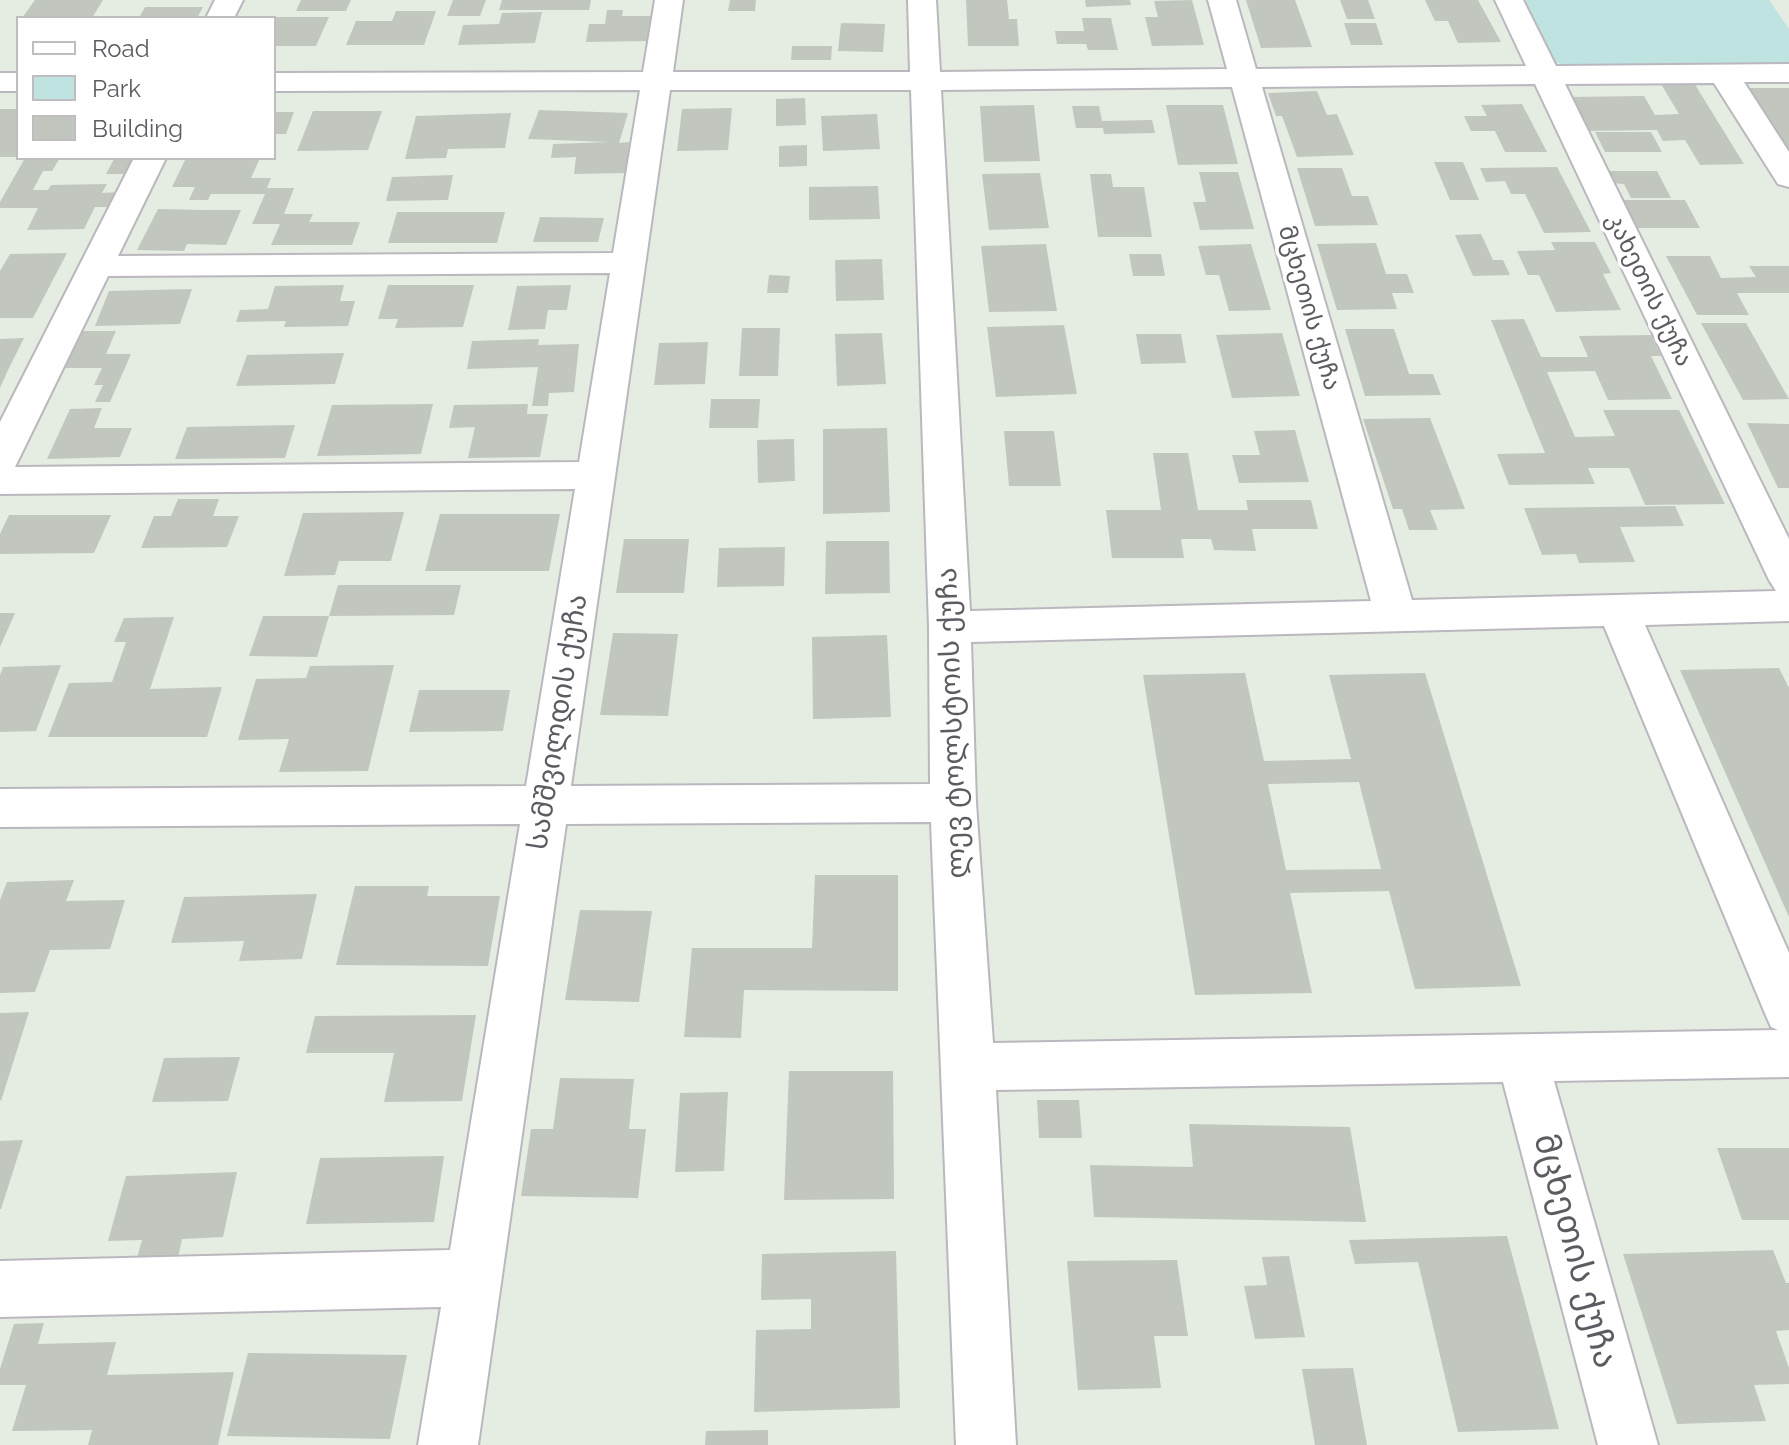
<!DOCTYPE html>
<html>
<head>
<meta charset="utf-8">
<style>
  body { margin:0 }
  #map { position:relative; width:1789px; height:1445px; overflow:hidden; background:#e5ece2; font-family:Raleway,sans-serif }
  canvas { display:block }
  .legend { position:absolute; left:16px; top:16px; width:260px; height:144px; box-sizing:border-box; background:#fff; border:2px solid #bfbdc0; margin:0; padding:10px 14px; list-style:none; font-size:24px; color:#5e5a62 }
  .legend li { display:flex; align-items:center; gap:16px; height:40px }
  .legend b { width:40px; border:2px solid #bfbdc0 }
</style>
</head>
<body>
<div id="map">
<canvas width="1789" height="1445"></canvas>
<ul class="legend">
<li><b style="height:10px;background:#fff"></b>Road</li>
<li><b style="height:22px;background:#bfe3e1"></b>Park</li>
<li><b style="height:22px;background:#c1c7be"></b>Building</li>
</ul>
</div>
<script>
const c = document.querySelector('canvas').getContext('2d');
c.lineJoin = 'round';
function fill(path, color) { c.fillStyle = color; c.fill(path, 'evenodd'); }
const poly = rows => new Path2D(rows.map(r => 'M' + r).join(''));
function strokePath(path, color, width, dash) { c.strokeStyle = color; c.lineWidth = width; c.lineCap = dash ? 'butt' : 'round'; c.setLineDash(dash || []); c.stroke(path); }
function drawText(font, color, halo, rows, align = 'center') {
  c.font = font + ' Raleway,"Noto Sans Georgian",sans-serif'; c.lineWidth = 7; c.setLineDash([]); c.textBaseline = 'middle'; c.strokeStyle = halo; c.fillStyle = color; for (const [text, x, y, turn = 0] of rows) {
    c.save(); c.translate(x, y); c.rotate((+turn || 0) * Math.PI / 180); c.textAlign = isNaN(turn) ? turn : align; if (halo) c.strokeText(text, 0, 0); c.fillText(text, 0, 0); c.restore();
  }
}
fill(poly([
  [1518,0,1769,0,1789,29,1789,63,1565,66,1546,57]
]), '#bfe3e1');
fill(poly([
  [35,0,103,0,92,18,22,18],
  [301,0,351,0,346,11,296,11],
  [453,0,486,0,480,16,447,16],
  [502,0,591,0,589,10,499,10],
  [730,0,756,0,755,11,728,11],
  [966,0,1007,0,1009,19,1017,19,1019,46,968,46],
  [1085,0,1130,0,1131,5,1086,7],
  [1192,0,1204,45,1152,46,1145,17,1158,17,1154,1],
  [1246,0,1295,0,1312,47,1261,48],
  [1340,0,1368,0,1375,19,1347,19],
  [1425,0,1478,0,1501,42,1458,43,1448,21,1435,21],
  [145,7,203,7,197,18,139,18],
  [607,10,623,10,622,16,653,16,650,41,586,42,589,24,605,24],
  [396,11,436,11,424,45,346,45,356,21,392,21],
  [542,12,535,43,458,45,463,25,499,24,502,13],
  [274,17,329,17,316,46,274,46],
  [1082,18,1111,18,1118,50,1088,50,1086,44,1057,44,1055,31,1084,31],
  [841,23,885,24,883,52,838,51],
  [1344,23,1376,23,1383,45,1351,45],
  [792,46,832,46,831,60,791,60],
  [1694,83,1744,164,1700,165,1685,140,1663,141,1657,130,1586,131,1569,97,1644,96,1655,115,1679,114,1661,84],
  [1740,88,1789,88,1789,164],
  [1317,91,1327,115,1337,114,1354,155,1297,157,1282,116,1276,116,1268,93],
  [805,98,806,125,776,126,776,99],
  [1522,104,1547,152,1505,152,1495,131,1471,131,1464,116,1487,116,1481,105],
  [1034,105,1040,161,984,162,980,106],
  [1166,105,1223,105,1238,164,1178,165],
  [1072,106,1099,106,1102,121,1152,120,1155,133,1104,134,1103,128,1076,128],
  [732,108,728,150,677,151,682,109],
  [0,109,18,109,18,157,0,157],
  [539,110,628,113,619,143,629,142,626,173,574,174,576,157,551,158,553,144,609,142,528,139],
  [313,111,382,111,368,150,297,151],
  [274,112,294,112,286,134,274,134],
  [511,113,505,148,448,149,446,158,405,159,416,116],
  [877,114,880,149,823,151,821,116],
  [1595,132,1651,132,1662,152,1605,152],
  [807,145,807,166,779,167,779,146],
  [25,158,60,158,52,171,43,171,33,190,48,190,51,185,107,184,102,193,119,192,112,207,95,207,84,229,27,230,38,208,0,208,0,202],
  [138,158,131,174,106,174,114,159],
  [186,158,260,158,251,178,271,178,267,188,294,188,284,214,313,214,309,222,360,222,352,245,271,245,280,224,252,224,265,194,211,194,208,200,189,200,195,187,172,187],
  [1434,162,1463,162,1479,200,1450,200],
  [1557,167,1591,232,1544,233,1525,194,1511,194,1505,181,1486,182,1480,168],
  [1297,168,1342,168,1352,196,1368,196,1378,225,1315,226],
  [1605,171,1657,171,1671,198,1631,198,1624,184,1611,183],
  [1199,172,1238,172,1254,229,1200,230,1193,202,1206,202],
  [1040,173,1049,228,989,230,982,174],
  [1090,174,1111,174,1113,187,1144,187,1152,237,1098,237],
  [453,175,448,200,386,201,392,177],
  [878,186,880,219,809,220,809,187],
  [1622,200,1685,200,1700,228,1636,228],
  [158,209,204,210,241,210,226,245,187,244,184,251,137,250],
  [397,212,505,212,497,243,388,243],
  [540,217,604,218,598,242,533,242],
  [1481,234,1493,260,1503,260,1510,275,1473,276,1455,235],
  [1551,242,1595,242,1611,273,1603,274,1621,310,1556,312,1539,275,1528,275,1517,251,1555,250],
  [1376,243,1386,274,1407,274,1414,293,1392,293,1397,309,1337,310,1317,244],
  [1046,244,1057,311,989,312,981,246],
  [1251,244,1271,310,1229,311,1219,275,1206,275,1198,246],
  [67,253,33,318,0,318,0,271,10,254],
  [1129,254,1161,254,1165,276,1133,276],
  [1666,256,1710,256,1721,278,1756,277,1749,266,1789,266,1789,293,1737,293,1749,315,1697,315],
  [882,259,884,300,836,301,835,260],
  [769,275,790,276,788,293,767,293],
  [344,285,340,301,355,301,348,326,284,327,286,321,236,322,240,310,268,309,275,286],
  [388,285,474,285,463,327,395,328,398,319,378,319],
  [571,285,567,310,548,310,545,329,508,330,517,286],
  [192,289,180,324,95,326,109,291],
  [1524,319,1541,357,1588,357,1579,336,1651,335,1661,356,1651,356,1672,399,1608,400,1595,371,1547,372,1575,437,1615,436,1603,410,1679,410,1725,504,1645,505,1629,468,1588,468,1595,484,1509,485,1497,454,1545,453,1491,320],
  [1701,323,1746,323,1789,399,1743,400],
  [1064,325,1077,394,996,397,987,327],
  [742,328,780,328,778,376,739,376],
  [1345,329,1394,329,1409,374,1433,374,1441,395,1365,396],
  [82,331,116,331,106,354,131,354,110,402,95,402,103,385,94,385,102,368,64,368],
  [882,333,886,384,837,386,835,334],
  [1282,333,1300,396,1232,398,1216,335],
  [1136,334,1181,334,1186,363,1141,364],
  [24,338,8,370,0,388,0,339],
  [539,339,538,345,579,344,574,392,549,393,548,406,532,406,538,367,467,369,472,341],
  [708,342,705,384,654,385,659,343],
  [344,353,335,384,236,386,247,355],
  [711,399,760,399,758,428,709,428],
  [433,404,421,454,317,456,332,405],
  [528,404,527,414,548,414,540,457,468,458,475,427,449,428,454,405],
  [102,408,94,428,132,428,120,457,47,459,70,409],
  [1430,418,1465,509,1430,510,1438,530,1409,530,1402,509,1393,509,1363,419],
  [1747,423,1789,424,1789,488,1778,488],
  [295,425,285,458,175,459,187,427],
  [887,428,890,512,823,514,823,429],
  [1295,430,1309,482,1239,483,1232,455,1260,455,1254,431],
  [1004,431,1054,431,1061,486,1009,486],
  [794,439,795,481,758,483,757,440],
  [1153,453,1188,453,1198,510,1248,510,1246,500,1311,500,1318,529,1252,529,1256,551,1214,550,1211,539,1181,539,1184,558,1112,558,1106,510,1161,510],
  [178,499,219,499,213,516,239,516,227,547,141,548,154,516,171,516],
  [1675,506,1684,526,1620,527,1635,562,1579,563,1576,554,1542,555,1524,508],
  [404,512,391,561,339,561,335,575,284,576,303,513],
  [440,514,560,514,549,571,425,571],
  [9,515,111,515,94,553,0,554,0,534],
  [624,539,689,539,684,593,616,593],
  [826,541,889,541,890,593,825,594],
  [785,547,784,586,717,587,719,548],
  [338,585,461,585,454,615,329,616],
  [0,613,15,613,0,647],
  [263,616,329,616,317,657,249,656],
  [174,617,150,689,222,687,207,737,48,737,69,683,112,682,126,642,114,642,124,618],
  [613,633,678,634,668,716,600,715],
  [887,635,891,717,813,719,812,637],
  [61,665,36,731,0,732,0,675,3,667],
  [394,665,368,771,279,772,289,739,238,740,256,679,306,678,310,666],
  [1779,668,1789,688,1789,917,1680,670],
  [1245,673,1264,761,1351,759,1329,675,1425,673,1521,986,1415,989,1389,891,1290,893,1312,993,1195,995,1143,675],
  [1359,782,1381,869,1286,870,1268,784],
  [419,690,510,690,503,731,409,732],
  [815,875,898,875,898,991,744,990,741,1038,684,1037,692,948,812,948],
  [74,880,66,901,125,900,110,949,50,950,35,992,0,993,0,900,7,882],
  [355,886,429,886,427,896,500,896,488,966,336,965],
  [317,894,302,959,239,961,244,941,171,943,184,897],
  [580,910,652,911,639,1002,565,1000],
  [29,1012,1,1101,0,1100,0,1013],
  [476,1015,462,1101,384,1102,394,1053,306,1053,315,1016],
  [240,1057,228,1101,152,1102,164,1058],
  [789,1071,893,1071,894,1199,784,1200],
  [560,1078,634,1079,629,1129,646,1129,638,1198,521,1196,531,1129,553,1129],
  [728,1092,724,1171,675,1172,680,1093],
  [1037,1100,1079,1100,1082,1138,1039,1138],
  [1189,1124,1350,1127,1366,1222,1094,1217,1090,1165,1193,1167],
  [23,1140,1,1209,0,1209,0,1141],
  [1717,1148,1789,1148,1789,1220,1742,1220],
  [444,1156,434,1222,306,1224,320,1158],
  [237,1172,223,1237,182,1239,175,1271,133,1273,142,1240,108,1241,126,1176],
  [1507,1236,1559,1429,1458,1432,1418,1262,1355,1264,1349,1240],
  [1773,1250,1786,1283,1789,1283,1789,1330,1776,1331,1789,1368,1789,1384,1754,1385,1766,1421,1677,1424,1623,1254],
  [896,1251,900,1408,754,1412,756,1330,811,1329,811,1299,761,1300,762,1254],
  [1289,1256,1305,1337,1255,1339,1244,1286,1267,1285,1262,1257],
  [1177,1260,1188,1336,1154,1336,1161,1388,1078,1390,1067,1261],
  [44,1323,38,1344,116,1342,107,1375,234,1372,218,1445,88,1445,92,1430,12,1431,26,1385,0,1385,0,1369,14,1324],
  [248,1353,407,1355,390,1439,227,1436],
  [1353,1368,1367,1445,1315,1445,1302,1369],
  [768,1430,768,1445,705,1445,706,1431]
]), '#c1c7be');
const minor = poly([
  [215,0,243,0,234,18,206,18,215,0],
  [655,0,683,0,673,72,910,72,908,0,936,0,940,72,1227,69,1208,0,1236,0,1256,69,1526,66,1495,0,1523,0,1556,66,1789,64,1789,82,1744,82,1789,152,1789,187,1778,184,1714,83,1565,84,1789,539,1789,621,1645,625,1789,953,1789,1077,1554,1081,1658,1445,1598,1445,1503,1082,996,1090,1016,1445,956,1445,931,822,566,824,478,1445,418,1445,441,1307,0,1317,0,1261,450,1250,520,824,0,827,0,789,526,786,575,489,0,494,0,422,134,158,166,158,118,256,613,253,640,90,274,91,274,73,643,72,655,0],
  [1535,84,1769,580,1776,591,1412,600,1262,87,1535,84],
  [1232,87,1371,601,970,611,941,90,1232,87],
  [670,90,911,90,929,627,930,784,571,786,670,90],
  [610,273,579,462,15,467,108,276,610,273],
  [1604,626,1764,1011,1771,1027,1778,1030,993,1043,976,803,971,642,1604,626],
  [0,73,18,73,18,91,0,91,0,73]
]);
strokePath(minor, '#bbb7be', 4);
fill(minor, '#fff');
drawText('24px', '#5e5a62', '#fff', [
  ["კახეთის ქუჩა",1649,290,64],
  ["მცხეთის ქუჩა",1309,308,74]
]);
drawText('28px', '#5e5a62', '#fff', [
  ["სამშვილდის ქუჩა",558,722,-81],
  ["ლევ ტოლსტოის ქუჩა",953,723,-92]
]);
drawText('34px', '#5e5a62', '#fff', [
  ["მცხეთის ქუჩა",1575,1251,75]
]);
</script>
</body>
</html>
